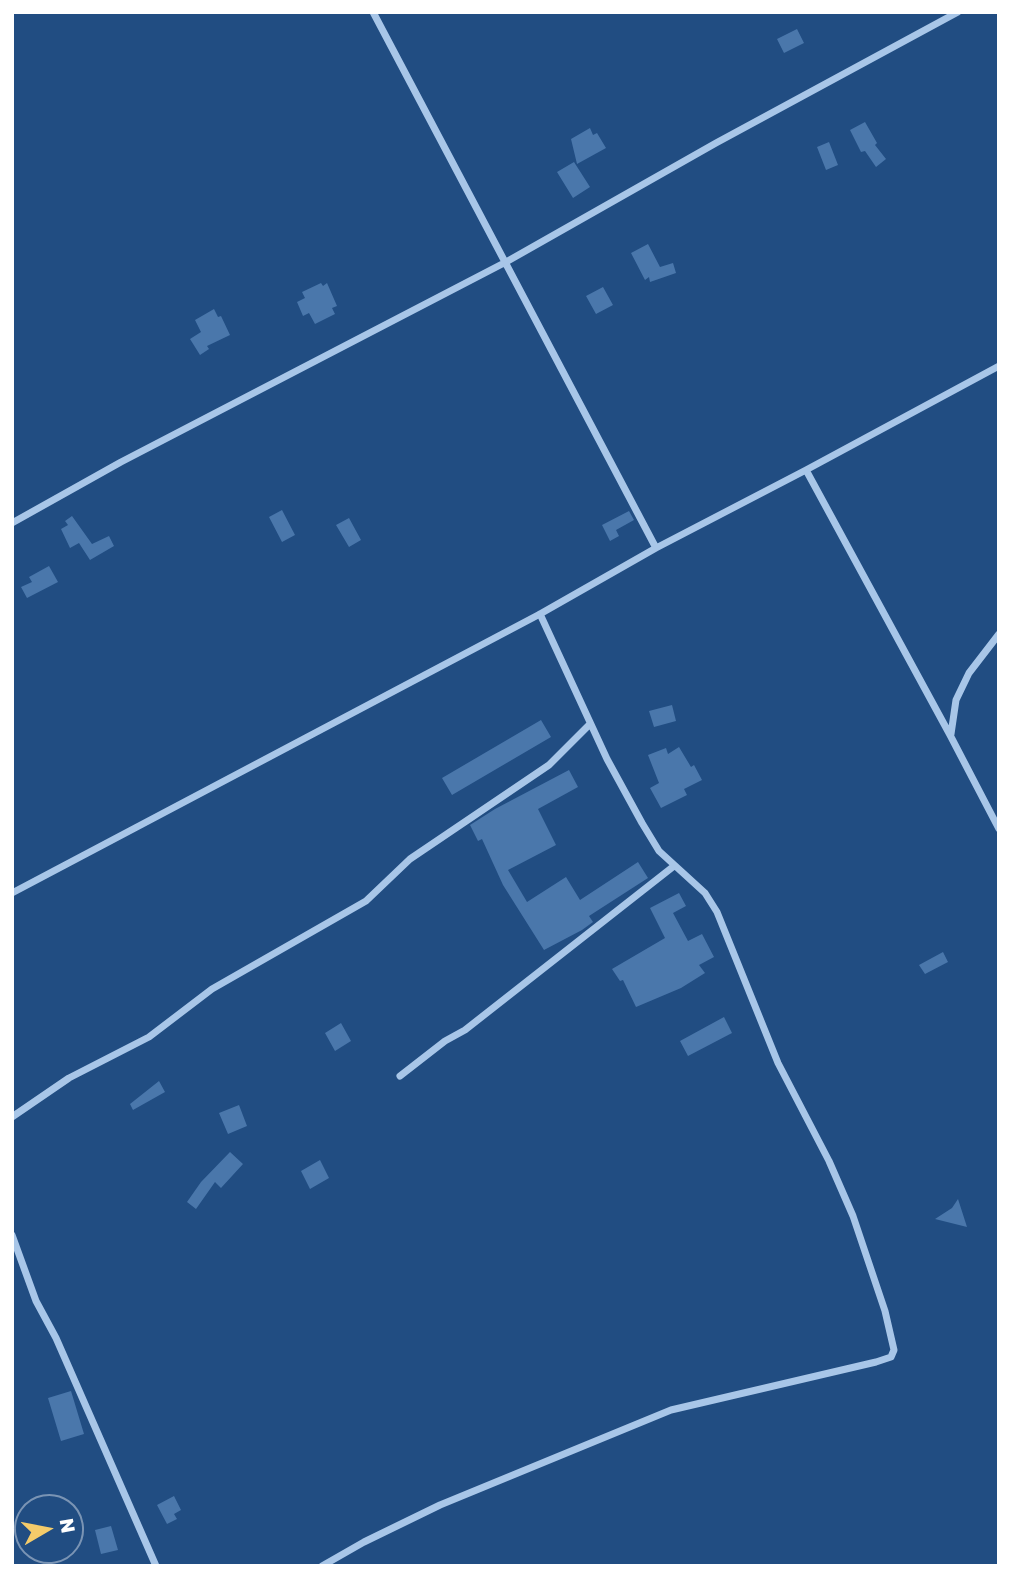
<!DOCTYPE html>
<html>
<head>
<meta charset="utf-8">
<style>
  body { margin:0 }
  #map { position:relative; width:1011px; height:1578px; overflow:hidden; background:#214d82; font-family:"Golos Text",sans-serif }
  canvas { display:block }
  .frame { position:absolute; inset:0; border:14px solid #fff; pointer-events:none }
  .north { position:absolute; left:14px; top:1494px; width:70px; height:70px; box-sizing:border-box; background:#214d82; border:2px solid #7a94b4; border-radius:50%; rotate:80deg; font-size:19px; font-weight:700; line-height:28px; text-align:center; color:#fff }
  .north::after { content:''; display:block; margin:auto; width:24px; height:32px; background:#f4cb6a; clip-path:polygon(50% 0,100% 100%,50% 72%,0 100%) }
</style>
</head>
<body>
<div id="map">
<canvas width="1011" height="1578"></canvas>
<div class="frame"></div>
<div class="north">N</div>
</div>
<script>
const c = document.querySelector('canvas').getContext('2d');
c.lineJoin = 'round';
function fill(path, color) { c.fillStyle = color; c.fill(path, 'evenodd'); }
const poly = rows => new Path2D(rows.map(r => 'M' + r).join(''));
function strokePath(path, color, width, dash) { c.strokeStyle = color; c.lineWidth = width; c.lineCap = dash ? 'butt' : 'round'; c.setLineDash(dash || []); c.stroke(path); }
fill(poly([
  [797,29,804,43,784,53,777,39],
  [865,122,877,143,875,145,886,159,876,167,865,151,861,152,850,130],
  [590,128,593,135,597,133,606,148,577,164,571,139],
  [829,142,838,165,826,170,817,147],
  [574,162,590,187,573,198,557,172],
  [648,244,660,267,673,263,676,273,650,282,649,277,645,280,631,253],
  [321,283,323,286,327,283,337,306,332,308,335,314,315,324,309,313,303,316,297,302,305,298,302,292],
  [603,287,613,305,596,314,586,296],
  [214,309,218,317,221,316,230,335,207,346,209,349,200,355,190,339,201,332,195,320],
  [282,510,295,535,282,542,269,517],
  [629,511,634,520,616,530,619,536,610,541,602,525],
  [72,516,92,544,109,536,114,546,90,560,79,543,70,548,61,529,68,525,65,521],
  [349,518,361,540,349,547,336,525],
  [49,566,58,582,27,598,21,587,32,582,29,577],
  [672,705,676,721,654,727,649,711],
  [541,720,551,737,452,795,442,778],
  [679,747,691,767,694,765,702,780,684,789,687,795,661,808,650,788,659,783,648,755,666,748,668,754],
  [569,770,578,787,538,809,556,845,508,870,527,902,566,877,580,900,638,862,648,878,589,916,593,922,582,930,544,950,503,885,482,839,478,841,470,825,495,809],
  [679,893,686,906,673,913,688,941,702,934,714,957,699,965,705,973,681,988,636,1007,623,980,620,981,612,969,665,938,650,908],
  [943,952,948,962,925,974,919,965],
  [724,1017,732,1033,688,1056,680,1041],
  [341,1023,351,1041,335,1051,325,1033],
  [159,1081,165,1092,133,1110,130,1104],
  [239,1105,247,1126,228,1134,219,1113],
  [230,1152,243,1164,221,1188,215,1182,196,1209,187,1202,201,1182],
  [320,1160,329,1178,310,1189,301,1171],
  [958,1199,967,1227,935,1219,952,1208],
  [71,1391,84,1434,61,1441,48,1398],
  [174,1496,181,1510,174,1514,177,1519,167,1524,157,1505],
  [111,1526,118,1550,101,1554,95,1530]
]), '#4a77ab');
strokePath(poly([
  [373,12,656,548],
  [806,470,950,735,999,829],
  [12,523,121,462,506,262,716,143,958,12],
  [951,734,956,700,969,673,999,634],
  [12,893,540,614,656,548,806,470,999,366],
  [400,1076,445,1041,465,1030,674,866],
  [12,1117,69,1078,149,1037,212,989,366,901,410,859,549,765,590,724],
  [12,1235,36,1301,56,1338,156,1566],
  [322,1566,364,1542,440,1505,671,1410,876,1362,891,1357,894,1350,885,1311,853,1216,829,1161,778,1063,717,912,705,893,659,851,642,823,607,759,540,614]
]), '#a8c6e8', 7);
</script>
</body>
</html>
